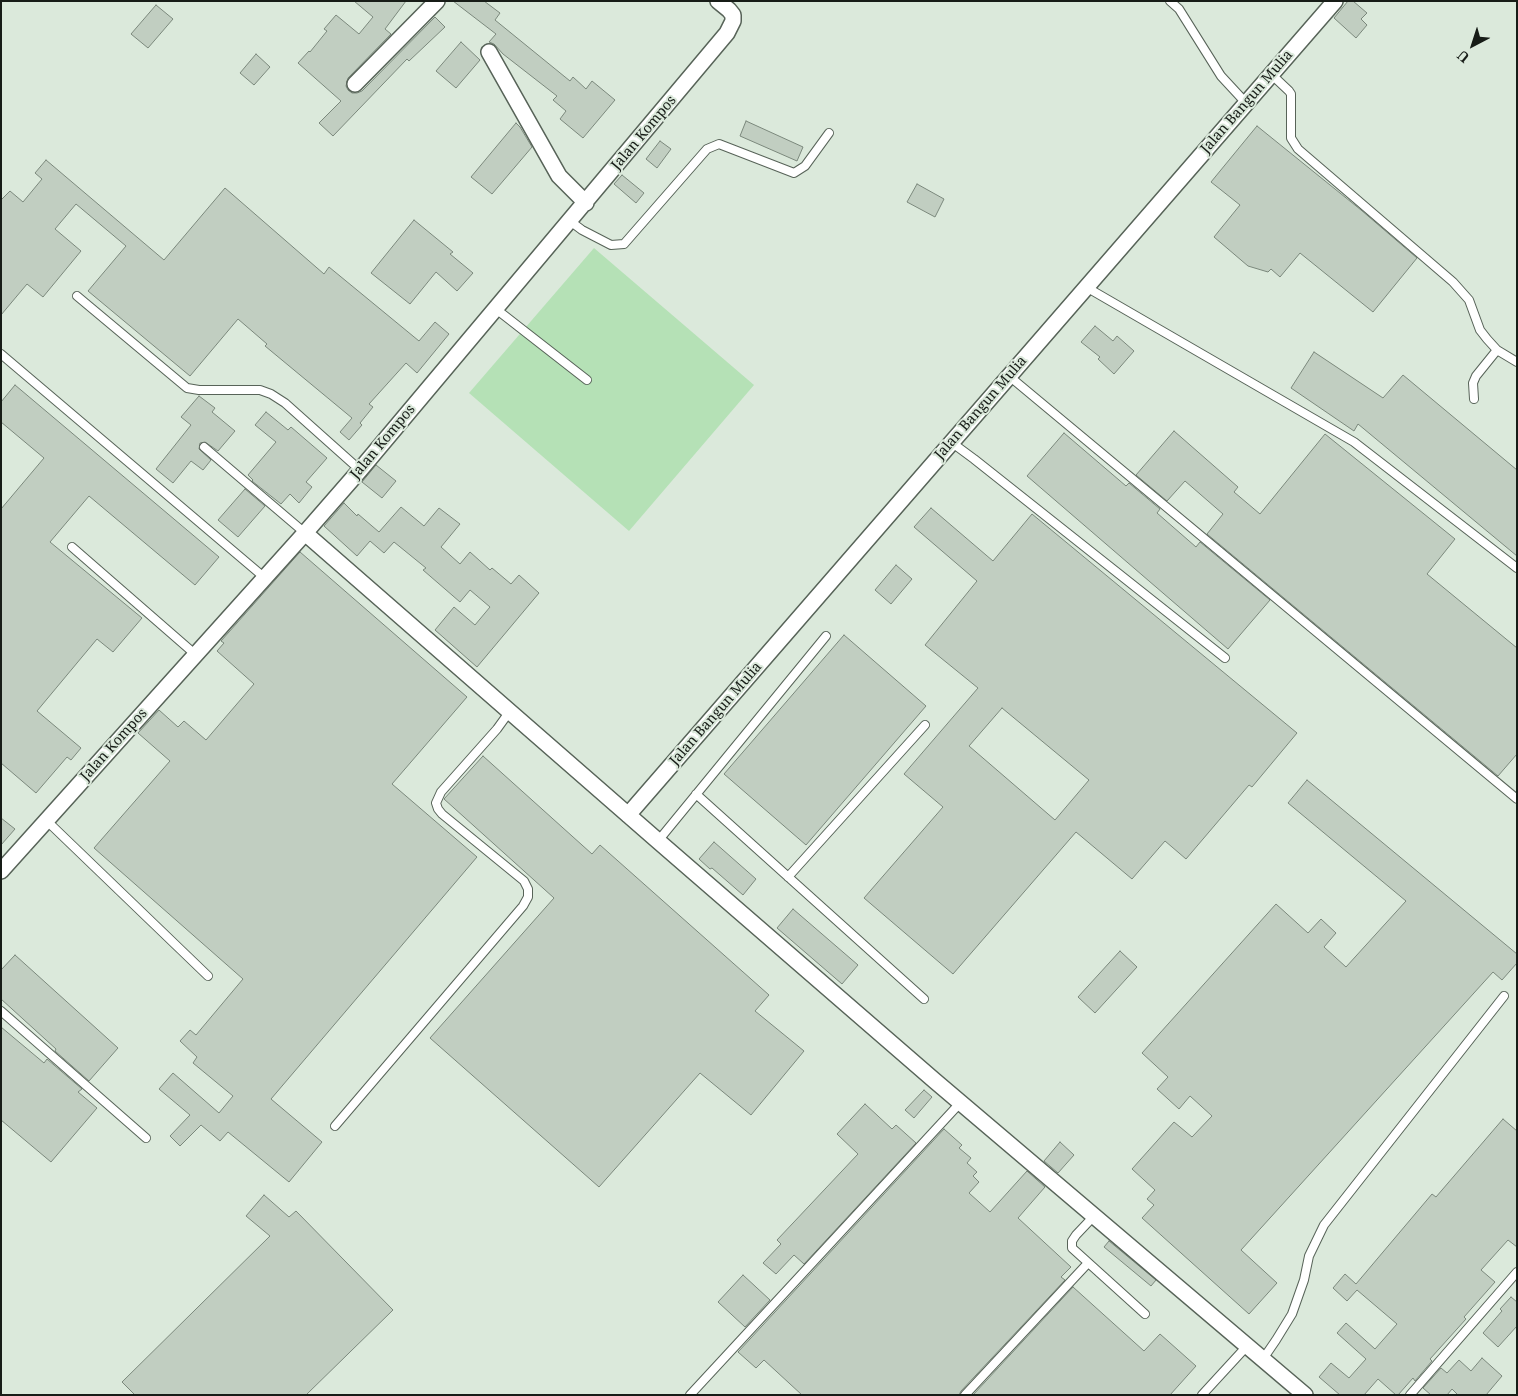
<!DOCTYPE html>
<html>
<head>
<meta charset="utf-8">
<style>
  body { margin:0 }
  #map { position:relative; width:1518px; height:1396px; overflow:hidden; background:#dbe9db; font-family:"Noto Serif",serif }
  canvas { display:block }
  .frame { position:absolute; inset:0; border:2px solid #171c17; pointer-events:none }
  .north { position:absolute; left:1448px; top:20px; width:50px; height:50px; -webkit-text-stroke:4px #dbe9db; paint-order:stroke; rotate:220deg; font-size:14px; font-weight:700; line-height:20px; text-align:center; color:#171c17 }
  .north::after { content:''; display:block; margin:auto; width:18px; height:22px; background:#171c17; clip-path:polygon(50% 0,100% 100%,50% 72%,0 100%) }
</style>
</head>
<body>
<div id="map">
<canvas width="1518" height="1396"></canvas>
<div class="frame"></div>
<div class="north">U</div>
</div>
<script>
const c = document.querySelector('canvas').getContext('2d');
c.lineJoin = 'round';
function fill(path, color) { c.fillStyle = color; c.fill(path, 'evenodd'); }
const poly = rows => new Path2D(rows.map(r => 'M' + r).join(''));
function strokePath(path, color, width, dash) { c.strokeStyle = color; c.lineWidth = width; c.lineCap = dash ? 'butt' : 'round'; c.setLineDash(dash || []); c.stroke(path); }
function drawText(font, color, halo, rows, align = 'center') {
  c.font = font + ' "Noto Serif",serif'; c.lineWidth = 4; c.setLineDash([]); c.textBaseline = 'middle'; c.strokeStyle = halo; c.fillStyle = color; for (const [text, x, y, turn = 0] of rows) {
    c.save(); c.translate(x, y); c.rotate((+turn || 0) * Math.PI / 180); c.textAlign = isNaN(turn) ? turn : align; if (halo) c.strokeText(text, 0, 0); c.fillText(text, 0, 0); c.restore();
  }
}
fill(poly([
  [594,248,754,385,629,531,469,393]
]), '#b5e1b6');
const building = poly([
  [354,1,406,1,385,29,391,34,348,78,346,86,348,90,352,93,357,93,362,91,435,17,445,27,409,61,407,59,333,136,319,123,341,101,298,63,309,51,310,52,327,31,324,29,336,15,359,34,373,17,354,1],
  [453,1,484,1,500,13,495,20,570,81,573,77,586,89,592,81,615,100,583,138,560,119,566,111,553,100,557,96,503,54,494,44,489,42,496,34,453,1],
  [1348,1,1353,1,1367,13,1361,19,1367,25,1356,38,1334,18,1348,1],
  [156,5,173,19,148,48,131,34,156,5],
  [461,42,480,60,456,88,436,71,461,42],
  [256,54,270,67,254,85,240,73,256,54],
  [746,121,803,147,797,161,740,136,746,121],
  [516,123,520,127,532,147,492,194,471,177,516,123],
  [1257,126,1361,210,1417,258,1373,312,1300,253,1280,277,1271,269,1268,272,1248,266,1214,237,1240,205,1211,182,1257,126],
  [660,141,671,149,657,168,646,159,660,141],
  [46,160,164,260,225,188,324,274,329,267,419,341,435,322,449,334,417,373,406,363,369,404,373,407,360,423,362,425,349,440,340,432,352,418,265,346,267,344,238,319,190,376,88,291,126,246,76,204,55,229,81,251,43,297,27,284,1,315,1,200,10,191,23,202,42,179,35,173,46,160],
  [622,175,644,193,636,203,614,184,622,175],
  [917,184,944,199,935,217,907,202,917,184],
  [414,220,453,252,450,254,473,273,457,291,436,272,410,304,371,273,414,220],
  [1095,326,1113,341,1117,336,1134,351,1114,374,1098,359,1100,357,1081,342,1095,326],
  [1314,352,1383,398,1403,375,1517,470,1517,556,1358,424,1354,431,1291,388,1314,352],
  [15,385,219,557,195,585,89,496,50,542,142,618,113,652,97,639,37,711,81,748,71,760,67,757,36,793,1,763,1,509,44,458,1,422,1,402,15,385],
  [199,396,215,408,212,412,235,431,218,451,205,442,200,443,199,449,211,460,203,470,191,461,173,483,156,469,191,425,181,417,199,396],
  [266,412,288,430,291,427,327,458,306,482,312,487,299,503,290,494,281,504,252,481,253,480,248,475,276,442,255,425,266,412],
  [1174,431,1238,487,1234,492,1260,514,1325,434,1455,539,1427,574,1517,648,1517,754,1498,776,1207,534,1223,514,1185,481,1167,501,1136,475,1174,431],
  [1064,433,1126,486,1129,483,1160,509,1157,513,1196,547,1200,542,1270,600,1228,649,1027,476,1064,433],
  [376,465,396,481,382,498,362,482,376,465],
  [245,489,265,506,238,537,218,520,245,489],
  [344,503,357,516,358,514,379,532,401,507,424,526,439,508,460,524,441,547,460,564,470,552,490,570,492,568,511,584,519,575,539,593,477,667,435,630,454,607,475,625,490,607,470,590,460,602,423,570,426,568,394,542,384,553,370,541,357,556,324,526,344,503],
  [931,508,993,561,1032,514,1297,733,1252,787,1249,785,1186,859,1165,841,1132,879,1076,832,953,974,864,898,943,807,904,774,978,688,925,645,977,581,914,527,931,508],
  [1002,708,1089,780,1055,820,969,746,1002,708],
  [300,552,467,697,392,784,477,857,271,1099,322,1142,289,1182,228,1132,220,1141,201,1125,180,1146,170,1136,190,1115,159,1089,173,1073,219,1113,233,1096,193,1063,197,1057,180,1041,190,1030,196,1035,243,979,94,848,170,761,138,733,159,710,178,727,184,721,206,740,254,684,217,651,224,643,221,641,300,552],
  [896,565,912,579,891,604,875,590,896,565],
  [844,635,926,706,806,845,724,774,844,635],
  [483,756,592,854,600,845,769,995,755,1011,804,1051,751,1115,700,1073,599,1187,430,1038,554,898,444,799,483,756],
  [1307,780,1517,954,1517,963,1502,980,1493,972,1241,1250,1277,1283,1249,1314,1142,1218,1154,1205,1147,1199,1155,1190,1132,1169,1174,1122,1192,1137,1212,1116,1190,1096,1179,1109,1157,1089,1168,1077,1142,1053,1276,904,1308,933,1321,919,1336,933,1324,947,1346,967,1406,901,1288,803,1307,780],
  [1,818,15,829,1,845,1,818],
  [714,842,756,879,743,895,712,868,710,869,699,859,714,842],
  [793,909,858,965,842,984,777,928,793,909],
  [1120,951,1137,967,1095,1013,1078,997,1120,951],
  [15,955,118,1048,89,1081,55,1051,56,1049,1,999,1,970,15,955],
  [1,1027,44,1063,47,1059,82,1089,78,1092,97,1108,51,1162,1,1120,1,1027],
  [924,1090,932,1097,914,1118,905,1110,924,1090],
  [865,1104,892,1129,896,1125,916,1143,804,1264,794,1255,776,1274,763,1263,781,1244,777,1240,858,1154,837,1134,865,1104],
  [1503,1119,1517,1131,1517,1247,1508,1240,1481,1270,1495,1282,1464,1317,1466,1319,1430,1359,1432,1361,1415,1381,1413,1378,1398,1395,1396,1395,1378,1379,1364,1395,1340,1395,1319,1377,1331,1363,1349,1378,1366,1359,1337,1333,1346,1323,1375,1349,1397,1324,1357,1290,1347,1301,1333,1288,1345,1274,1356,1284,1432,1194,1436,1197,1503,1119],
  [944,1129,962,1145,959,1148,971,1158,967,1163,977,1172,973,1176,979,1182,969,1193,990,1212,1027,1171,1045,1187,1018,1218,1071,1267,1061,1277,1065,1280,961,1391,959,1395,802,1395,764,1360,756,1368,738,1352,944,1129],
  [1060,1142,1074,1155,1058,1173,1044,1161,1060,1142],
  [264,1195,289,1217,296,1211,393,1310,306,1395,135,1395,122,1382,270,1236,246,1216,264,1195],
  [1109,1241,1156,1280,1151,1286,1104,1247,1109,1241],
  [743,1275,770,1300,745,1327,718,1302,743,1275],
  [1073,1287,1144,1351,1160,1334,1196,1366,1170,1395,973,1395,1073,1287],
  [1511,1297,1517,1302,1517,1326,1498,1347,1483,1333,1502,1311,1500,1309,1511,1297],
  [1482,1358,1502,1376,1486,1395,1458,1395,1452,1389,1447,1395,1431,1395,1423,1388,1441,1368,1447,1373,1459,1360,1471,1371,1482,1358]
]);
fill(building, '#c1cec1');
strokePath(building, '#7b887c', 1);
const lane = poly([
  [1170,1,1179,9,1221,76,1246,103],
  [1271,74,1289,91,1291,94,1291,138,1298,149,1453,282,1469,300,1480,330,1487,339,1497,350,1517,362],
  [570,221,582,230,611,245,624,244,707,149,719,144,794,173,805,166,829,133],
  [1086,287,1354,442,1517,568],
  [77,296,187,388,199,390,260,390,271,394,285,403,360,470],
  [496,309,587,380],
  [1,354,265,578],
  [1009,376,1517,799],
  [1474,399,1473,383,1476,376,1497,350],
  [951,442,974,459,1225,658],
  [204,447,305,533],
  [72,547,196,655],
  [696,794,924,999],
  [47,821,208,976],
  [658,841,826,636],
  [788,877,925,725],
  [1,1011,146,1138],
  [335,1126,523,906,528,897,528,889,524,881,442,814,438,809,436,803,441,792,497,729,510,711],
  [1094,1216,1076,1235,1072,1241,1072,1248,1145,1314],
  [1263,1359,1276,1340,1292,1314,1304,1280,1309,1256,1324,1225,1504,996],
  [690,1395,961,1102],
  [965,1395,1088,1263],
  [1202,1395,1247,1346],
  [1410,1395,1517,1272]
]);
const street = poly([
  [489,52,559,176,586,203],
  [355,84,437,1],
  [305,533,658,841,935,1081,1305,1395],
  [628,815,1335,1],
  [1,871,305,533,360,470,727,33,733,21,733,15,729,10,718,1]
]);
strokePath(lane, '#576358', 10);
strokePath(street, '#576358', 18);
strokePath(lane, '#fff', 8);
strokePath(street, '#fff', 15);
drawText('14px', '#171c17', '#dbe9db', [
  ["Jalan Bangun Mulia",1247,102,-49],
  ["Jalan Kompos",644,133,-50],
  ["Jalan Bangun Mulia",981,408,-49],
  ["Jalan Kompos",383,442,-50],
  ["Jalan Bangun Mulia",716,714,-49],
  ["Jalan Kompos",114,745,-48]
]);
</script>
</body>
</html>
